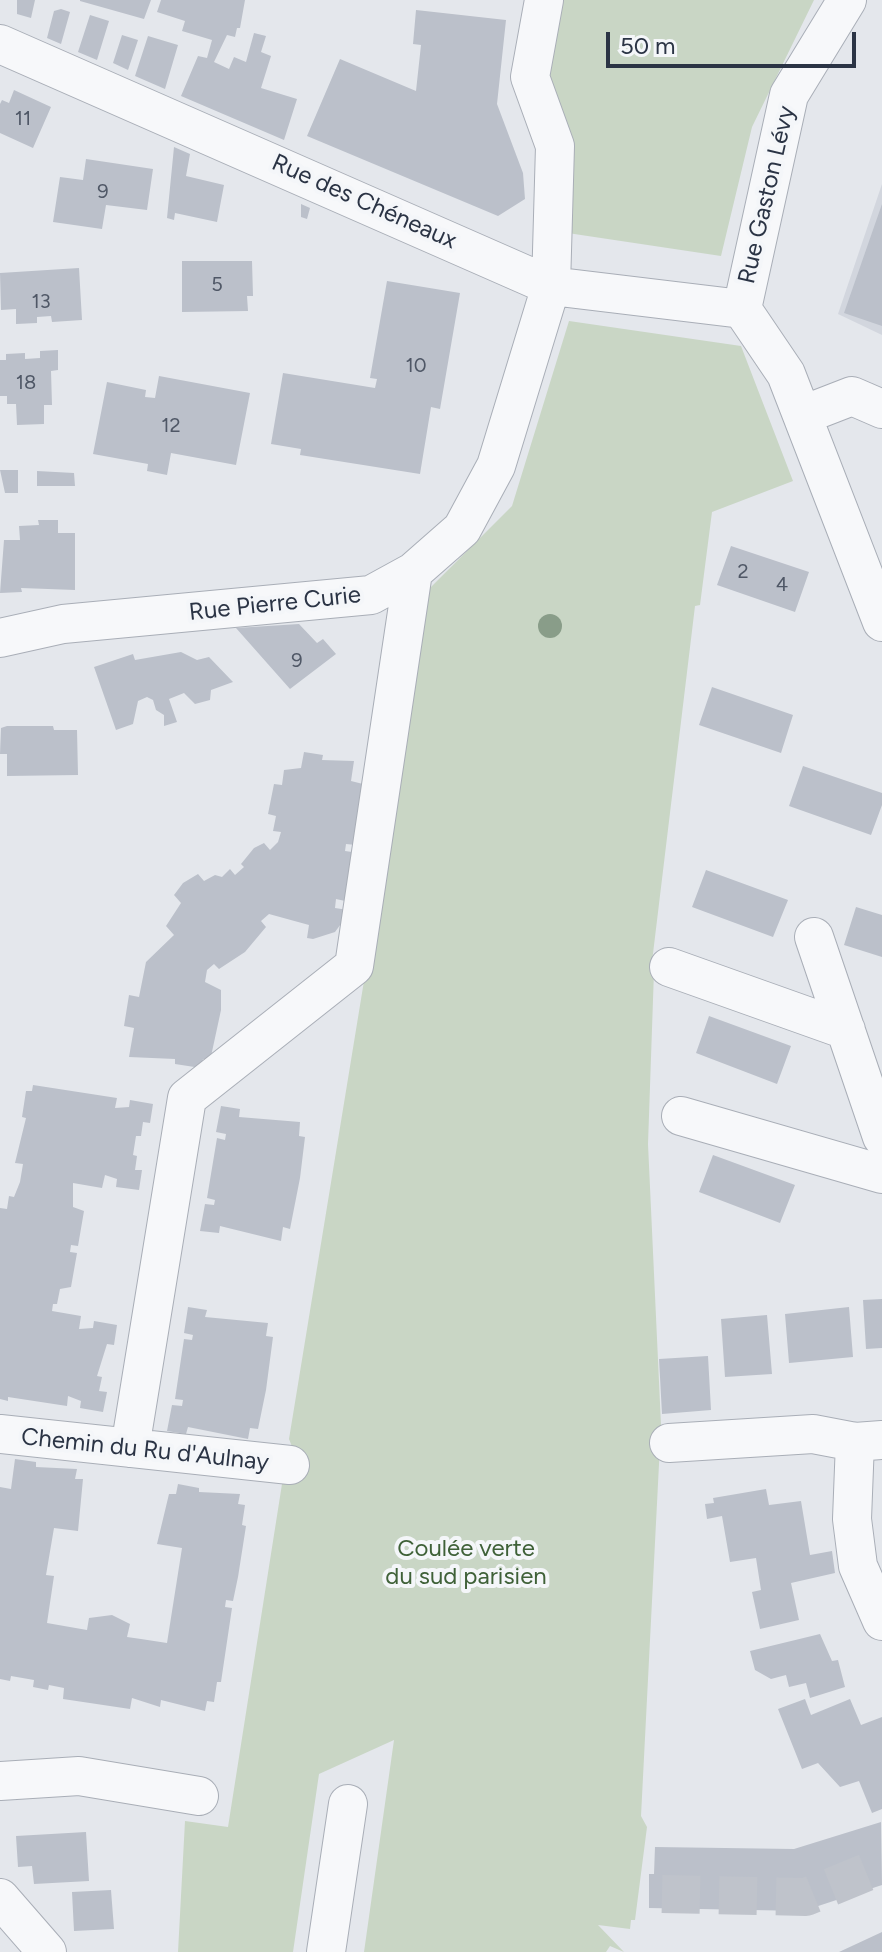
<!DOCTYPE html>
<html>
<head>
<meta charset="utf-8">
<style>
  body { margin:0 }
  #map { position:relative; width:882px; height:1952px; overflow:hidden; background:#e4e7ec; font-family:Figtree,sans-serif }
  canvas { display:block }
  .scale { position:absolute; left:606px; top:32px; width:250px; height:36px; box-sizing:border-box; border:4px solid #2b3445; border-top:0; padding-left:10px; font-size:24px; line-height:28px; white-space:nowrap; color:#2b3445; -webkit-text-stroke:6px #f4f6f9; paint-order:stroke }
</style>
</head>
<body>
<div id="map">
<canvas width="882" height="1952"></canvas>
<div class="scale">50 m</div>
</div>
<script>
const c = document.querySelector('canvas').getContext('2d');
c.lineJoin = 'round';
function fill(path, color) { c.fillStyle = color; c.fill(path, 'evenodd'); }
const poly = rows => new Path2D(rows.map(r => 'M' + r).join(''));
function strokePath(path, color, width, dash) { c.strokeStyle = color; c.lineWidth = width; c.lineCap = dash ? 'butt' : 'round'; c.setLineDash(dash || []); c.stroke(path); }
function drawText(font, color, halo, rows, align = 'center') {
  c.font = font + ' Figtree,sans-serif'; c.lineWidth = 8; c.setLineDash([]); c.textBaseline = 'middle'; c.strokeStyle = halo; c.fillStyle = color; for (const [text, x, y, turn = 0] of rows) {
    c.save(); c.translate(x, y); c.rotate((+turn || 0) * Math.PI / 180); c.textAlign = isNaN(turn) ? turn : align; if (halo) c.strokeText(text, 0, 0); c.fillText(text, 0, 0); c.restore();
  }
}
fill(poly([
  [882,184,882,335,838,314]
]), '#d2d6de');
fill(poly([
  [556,0,814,0,752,127,721,256,561,232,545,89],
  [569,321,741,346,793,481,712,512,700,605,695,606,651,970,654,971,648,1144,661,1425,641,1816,647,1827,635,1920,631,1920,630,1929,598,1925,624,1952,610,1946,606,1952,364,1952,394,1740,319,1774,293,1952,178,1952,185,1821,228,1827,282,1484,286,1480,293,1449,289,1439,428,590,512,506]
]), '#c9d6c5');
fill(poly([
  [17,0,35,0,31,18,17,14],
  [151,0,144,19,80,1,80,0],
  [161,0,245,0,240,28,237,28,235,37,227,35,214,62,229,69,234,57,246,62,254,33,266,36,261,52,271,56,261,88,297,99,284,140,181,96,198,56,207,58,212,40,182,31,185,21,157,12],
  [61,9,70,12,61,44,47,38,54,11],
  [416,10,506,20,497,104,523,173,525,199,498,216,307,136,340,59,416,91,421,45,413,44],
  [90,15,109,21,97,60,78,52],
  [122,35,138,40,128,70,113,63],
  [148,36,178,45,165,89,135,76],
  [14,90,51,107,33,148,0,133,0,104,2,100,9,103],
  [174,147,190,154,186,176,224,185,217,222,175,213,174,220,167,218],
  [86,159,153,169,147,210,106,205,102,229,53,222,60,177,83,180],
  [301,204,310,208,307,219,301,217],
  [882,204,882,326,844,313],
  [182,261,252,261,253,296,247,296,248,311,182,312],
  [79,268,82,320,52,322,51,316,37,317,37,323,16,324,16,309,1,310,0,273],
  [387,281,460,293,440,409,431,407,420,474,300,455,301,449,271,444,283,373,375,388,377,379,370,378],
  [58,350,58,370,51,371,52,405,44,405,44,424,17,425,16,404,7,404,7,396,0,396,0,360,6,360,6,354,25,353,25,359,40,358,40,351],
  [159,376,250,393,236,465,171,453,167,475,147,471,148,464,93,454,107,382,146,390,145,397,155,398],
  [0,470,18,470,18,493,5,493],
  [37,471,74,473,75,486,37,486],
  [38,520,58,520,58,533,75,533,75,590,21,588,22,592,0,593,4,540,20,540,19,526,39,525],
  [731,546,809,572,795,612,717,585],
  [299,624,317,643,323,639,336,654,290,689,236,628],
  [181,652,197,660,209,657,233,682,211,690,210,700,195,704,184,693,169,699,177,722,164,726,164,715,156,710,153,700,147,697,138,701,133,724,116,730,94,667,133,654,135,660],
  [712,687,793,715,781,753,699,725],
  [7,726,53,726,54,730,77,730,78,775,7,776,7,754,0,754,1,728],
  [304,752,323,755,322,760,354,761,351,781,367,785,356,845,346,844,345,851,352,852,345,901,336,899,335,908,348,910,346,917,335,932,313,939,307,938,309,925,269,914,261,921,266,927,245,952,219,969,214,964,207,970,205,982,221,990,221,1010,210,1061,203,1059,201,1068,175,1064,175,1059,129,1057,134,1028,124,1026,129,995,139,997,146,962,174,935,166,926,181,903,174,895,183,883,198,874,204,881,215,875,222,877,230,869,235,875,244,867,241,864,254,848,264,843,270,850,278,842,281,832,273,831,276,816,268,814,274,784,282,785,284,770,301,768],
  [803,766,882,793,882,805,871,835,789,806],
  [706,870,788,900,773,937,692,907],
  [856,907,882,915,882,957,844,945],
  [709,1016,791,1046,777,1084,696,1053],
  [33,1085,117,1098,115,1108,129,1107,130,1100,153,1104,150,1123,143,1122,141,1136,136,1136,133,1155,137,1156,135,1170,142,1170,139,1190,116,1187,117,1179,105,1175,102,1188,73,1183,73,1207,84,1211,78,1246,71,1245,70,1252,77,1253,71,1287,60,1289,57,1304,53,1304,52,1311,81,1316,79,1329,93,1328,94,1321,117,1325,114,1345,107,1344,97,1376,102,1377,99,1391,107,1392,103,1412,80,1408,81,1401,68,1396,67,1406,8,1397,8,1401,0,1399,0,1208,7,1209,9,1196,14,1197,20,1182,23,1164,15,1163,26,1118,22,1117,26,1091,32,1091],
  [221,1106,240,1109,239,1117,300,1122,299,1136,305,1137,300,1178,290,1229,283,1227,281,1241,220,1226,219,1233,200,1231,205,1204,214,1205,215,1200,207,1198,217,1138,225,1140,226,1134,216,1132],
  [713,1155,795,1185,780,1223,699,1192],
  [882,1299,882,1348,866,1349,863,1300],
  [188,1307,207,1310,205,1317,268,1323,266,1336,273,1337,266,1390,258,1429,250,1428,248,1439,188,1427,186,1434,167,1431,172,1405,182,1406,183,1400,175,1399,184,1339,192,1340,193,1335,184,1333],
  [849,1307,853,1357,789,1363,785,1314],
  [767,1315,772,1374,725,1377,721,1319],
  [708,1356,711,1410,662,1414,659,1359],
  [15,1459,36,1462,36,1467,77,1469,75,1479,83,1479,78,1531,54,1528,46,1575,54,1576,47,1623,87,1630,89,1618,112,1615,130,1624,127,1637,141,1639,167,1643,182,1548,157,1544,169,1494,176,1494,178,1484,199,1488,199,1492,240,1494,238,1504,245,1505,242,1525,246,1526,238,1577,233,1601,226,1600,225,1607,232,1608,221,1682,217,1682,214,1702,207,1701,205,1711,161,1700,160,1707,132,1698,130,1709,63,1699,64,1688,49,1685,48,1690,33,1687,34,1680,11,1676,10,1681,0,1679,0,1487,11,1489],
  [766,1489,769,1505,801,1501,810,1555,832,1551,835,1573,791,1583,799,1620,760,1629,752,1592,761,1590,756,1558,730,1562,722,1516,707,1519,705,1504,714,1503,713,1498],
  [820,1634,832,1661,838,1660,845,1687,810,1698,806,1683,789,1687,786,1675,771,1679,755,1670,750,1651],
  [805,1699,811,1715,850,1699,861,1725,882,1717,882,1809,872,1813,859,1781,840,1787,818,1763,802,1769,778,1709],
  [881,1822,882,1885,803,1911,649,1908,649,1874,654,1874,655,1847,794,1849],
  [86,1832,89,1881,34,1884,32,1866,18,1867,16,1836],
  [111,1890,114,1929,74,1931,72,1892],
  [882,1932,882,1952,839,1952]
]), '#bbc0ca');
strokePath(poly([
  [662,1894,806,1897,882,1866]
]), '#bfc3cb', 38, [38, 19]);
const minor = poly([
  [0,44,551,286,742,309],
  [742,309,786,374,882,622],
  [742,309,789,95,847,0],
  [803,415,852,396,882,409],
  [0,638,63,624,371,595,413,572,462,529,496,466,551,286,555,146,530,77,544,0],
  [814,937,882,1137],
  [669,967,846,1030],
  [681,1116,882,1174],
  [0,1434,290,1465],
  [855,1442,852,1519,858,1566,882,1621],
  [669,1443,813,1434,855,1442,882,1440],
  [130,1448,187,1098,354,966,413,572],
  [0,1781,79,1776,199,1796],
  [0,1898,47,1952],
  [326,1952,348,1804]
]);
strokePath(minor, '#a9aeb7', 40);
strokePath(minor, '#f7f8fa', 38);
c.fillStyle = '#899d89';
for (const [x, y] of [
  [550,626]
]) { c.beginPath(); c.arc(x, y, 12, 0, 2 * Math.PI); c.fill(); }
drawText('20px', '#4f5766', null, [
  ["11",23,119],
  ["9",103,192],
  ["5",217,285],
  ["13",41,302],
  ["10",416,366],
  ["18",26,383],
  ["12",171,426],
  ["2",743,572],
  ["4",782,585],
  ["9",297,661]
]);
drawText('24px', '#2b3445', '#f4f6f9', [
  ["Rue Gaston Lévy",767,195,-77],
  ["Rue des Chéneaux",364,202,24],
  ["Rue Pierre Curie",275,604,-6],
  ["Chemin du Ru d'Aulnay",145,1450,6]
]);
drawText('24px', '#3f6138', '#f4f6f9', [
  ["Coulée verte",466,1549],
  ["du sud parisien",466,1577]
]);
</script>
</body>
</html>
